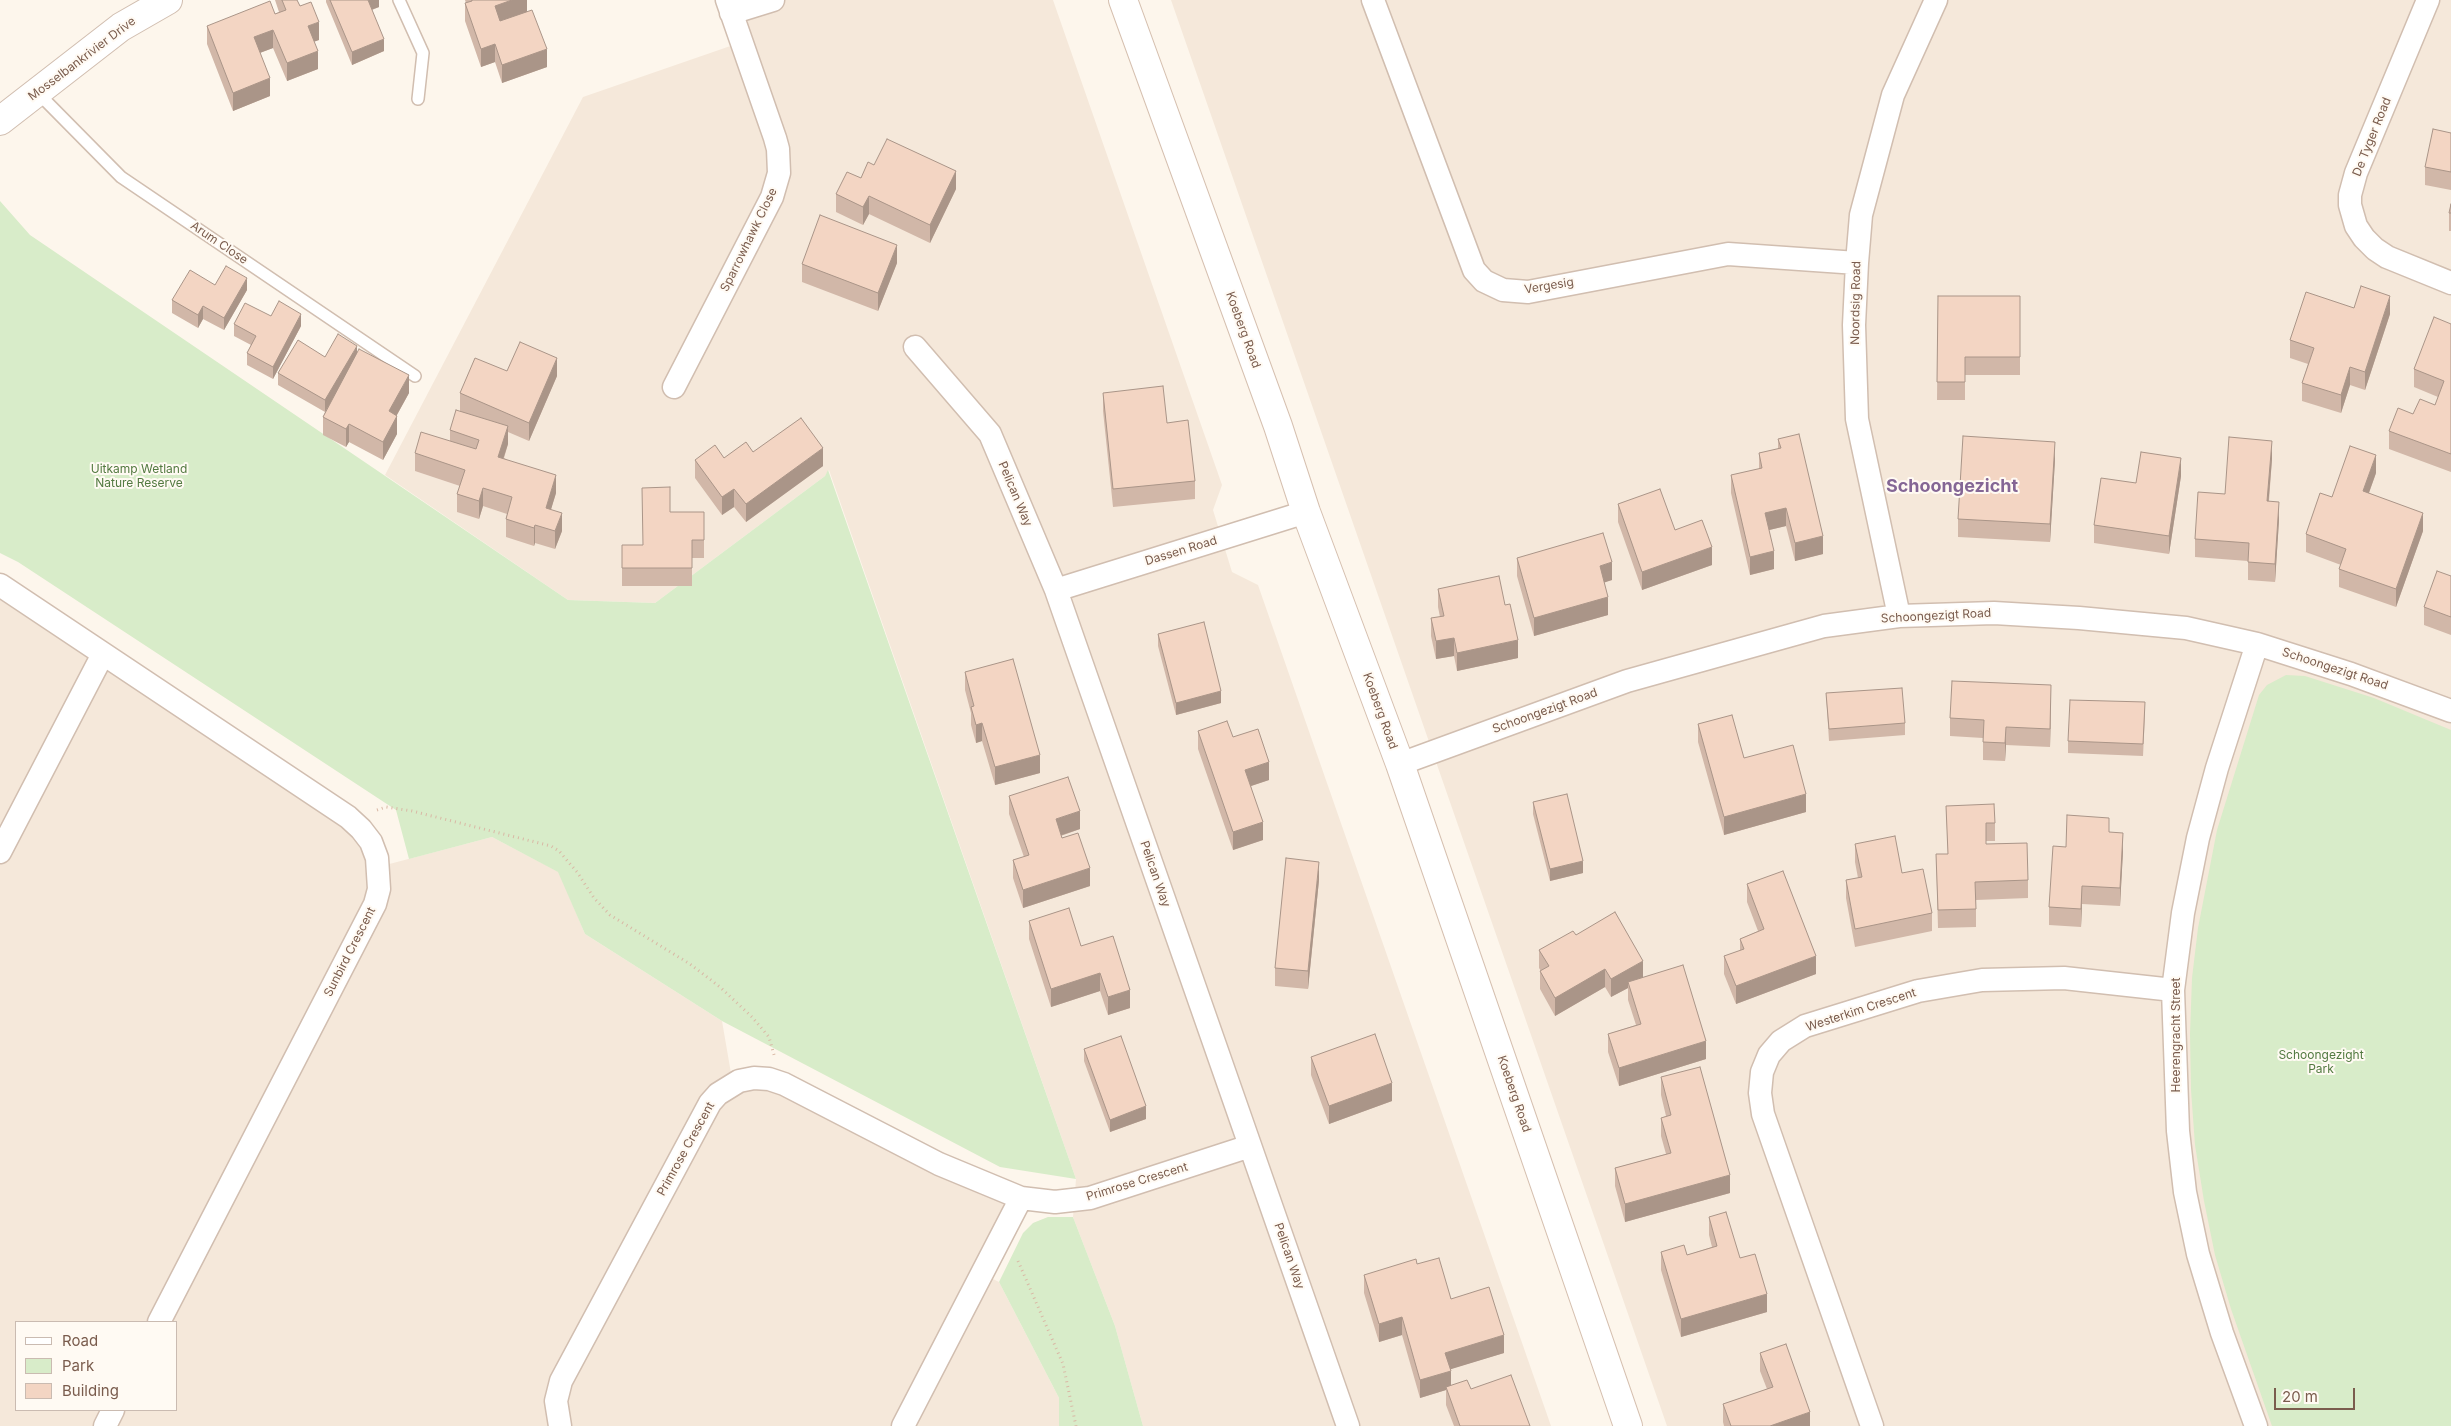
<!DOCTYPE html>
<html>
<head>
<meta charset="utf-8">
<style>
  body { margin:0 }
  #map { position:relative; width:2451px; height:1426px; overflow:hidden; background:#fdf6ec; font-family:Inter,sans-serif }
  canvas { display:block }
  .legend { position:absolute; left:15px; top:1321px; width:162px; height:90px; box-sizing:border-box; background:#fffaf3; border:1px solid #cabbb1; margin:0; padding:6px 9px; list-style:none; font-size:15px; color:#7a5c4d }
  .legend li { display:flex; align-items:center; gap:10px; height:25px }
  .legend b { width:25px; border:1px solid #cabbb1 }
  .scale { position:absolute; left:2274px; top:1388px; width:81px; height:22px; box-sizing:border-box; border:2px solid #7a5c4d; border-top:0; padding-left:6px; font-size:15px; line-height:18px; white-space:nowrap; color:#7a5c4d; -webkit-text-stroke:4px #fffaf3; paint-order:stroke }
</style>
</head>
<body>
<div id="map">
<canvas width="2451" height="1426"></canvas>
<ul class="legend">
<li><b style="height:6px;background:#fff"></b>Road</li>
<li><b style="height:14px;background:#d8ecc9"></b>Park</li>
<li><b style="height:14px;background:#f3d5c3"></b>Building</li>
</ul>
<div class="scale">20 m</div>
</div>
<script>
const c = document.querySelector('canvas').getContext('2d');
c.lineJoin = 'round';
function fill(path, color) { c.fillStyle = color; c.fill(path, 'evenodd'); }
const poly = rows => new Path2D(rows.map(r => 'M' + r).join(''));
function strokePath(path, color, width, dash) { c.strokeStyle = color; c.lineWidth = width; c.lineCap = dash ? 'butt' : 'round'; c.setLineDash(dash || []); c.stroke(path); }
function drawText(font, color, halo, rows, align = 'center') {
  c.font = font + ' Inter,sans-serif'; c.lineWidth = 4; c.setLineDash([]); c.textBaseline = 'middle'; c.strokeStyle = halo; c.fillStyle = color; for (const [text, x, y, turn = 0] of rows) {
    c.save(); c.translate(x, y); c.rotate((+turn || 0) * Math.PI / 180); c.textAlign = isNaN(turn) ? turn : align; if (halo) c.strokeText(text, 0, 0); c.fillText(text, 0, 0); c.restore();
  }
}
fill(poly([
  [728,0,1053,0,1222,485,1213,510,1232,572,1258,585,1551,1426,1143,1426,1115,1326,1073,1217,1076,1179,829,470,825,476,655,603,568,600,385,475,583,97,742,42],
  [1171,0,2451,0,2451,1426,1667,1426],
  [0,586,348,818,378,867,492,837,559,872,585,934,722,1021,733,1085,754,1079,1023,1200,985,1275,999,1282,1059,1398,1059,1426,0,1426],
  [16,1322,176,1322,176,1410,16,1410]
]), '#f5e8da');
fill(poly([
  [0,201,30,235,568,600,655,603,825,476,828,470,1076,1179,1000,1167,722,1021,585,934,558,872,492,837,409,859,396,810,18,562,0,553],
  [2286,675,2305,676,2374,698,2451,730,2451,1426,2272,1426,2231,1309,2215,1255,2204,1201,2195,1145,2191,1090,2190,1034,2192,978,2198,928,2217,830,2259,695,2267,685],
  [1048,1217,1073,1217,1115,1326,1143,1426,1059,1426,1059,1398,999,1282,1023,1233,1033,1223]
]), '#d8ecc9');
const service = poly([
  [399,0,423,53,418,99],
  [37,92,121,177,415,376]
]);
const minor = poly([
  [1373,0,1474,270,1484,281,1503,290,1528,292,1728,254,1857,263],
  [2428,0,2356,173,2350,195,2350,205,2356,226,2364,238,2375,249,2387,257,2451,283],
  [731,13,773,0],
  [915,347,990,434,1056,590,1348,1426],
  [674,387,772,197,779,173,778,149,775,138,727,0],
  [0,585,348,817,361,829,371,842,377,858,379,889,375,904,159,1322],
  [1056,590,1306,512],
  [1899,616,1857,419,1854,325,1857,263,1861,215,1893,95,1936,0],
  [1400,764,1627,681,1824,626,1899,616,1994,613,2079,618,2186,628,2257,644,2351,674,2451,711],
  [0,852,103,654],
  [105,1426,113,1410],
  [560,1426,556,1401,561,1381,710,1103,718,1094,739,1081,754,1078,769,1079,784,1084,939,1164,1021,1198,1055,1202,1090,1198,1250,1146],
  [903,1426,1021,1198],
  [1872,1426,1763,1114,1760,1093,1762,1072,1769,1055,1781,1041,1805,1026,1918,991,1982,980,2064,978,2173,990],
  [2256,1426,2222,1333,2198,1254,2185,1192,2178,1131,2173,990,2183,913,2198,838,2217,768,2257,644]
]);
const tertiary = poly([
  [0,121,121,27,168,0]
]);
const secondary = poly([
  [1123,0,1278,426,1306,512,1400,764,1628,1426]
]);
strokePath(service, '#d1beb0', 14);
strokePath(minor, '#d1beb0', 25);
strokePath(tertiary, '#d1beb0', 30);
strokePath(secondary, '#d6c0b0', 30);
strokePath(poly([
  [377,810,386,807,412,811,551,846,559,851,577,872,594,898,610,915,690,964,720,987,752,1017,769,1037,774,1055],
  [1018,1261,1063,1364,1076,1426]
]), '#d9b8a5', 3, [1, 4]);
strokePath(service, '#fff', 11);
strokePath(minor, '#fff', 22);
strokePath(tertiary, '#fff', 28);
strokePath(secondary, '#fff', 28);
fill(poly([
  [275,0,297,0,300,6,319,40,314,41,318,69,287,81,273,48,260,53,270,96,233,111,207,44,207,26,275,14,279,12],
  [326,0,379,0,379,7,372,10,384,51,352,65,326,2],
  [465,0,527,0,527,12,547,67,502,83,495,62,481,67,465,21,465,3,466,3],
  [2451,133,2451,190,2425,185,2425,167],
  [874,165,956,189,930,243,869,214,863,225,836,212,836,194,861,178],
  [2451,204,2451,231,2449,231,2449,213],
  [897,263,878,311,802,282,802,264],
  [215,285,247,290,224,330,203,319,198,328,172,313,172,300],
  [1938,296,2020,296,2020,375,1965,375,1965,400,1937,400],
  [2354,308,2390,314,2365,390,2350,385,2341,413,2302,401,2302,383,2308,364,2290,358,2290,340],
  [271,316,301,326,273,379,247,365,247,353,251,345,234,336,234,324],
  [2451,324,2451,472,2389,449,2389,431,2413,414,2435,405,2438,397,2414,387,2414,369],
  [357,352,409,393,397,415,397,434,383,460,349,442,346,447,323,435,323,417,325,412,278,385,278,373,325,357],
  [507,371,557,376,529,441,508,432,508,444,504,458,556,493,551,509,562,531,555,549,535,543,534,546,506,537,506,519,507,514,483,506,479,519,457,512,457,494,460,486,415,471,415,453,450,441,450,430,460,411,460,393],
  [1103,393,1167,423,1195,481,1195,499,1113,507,1103,411],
  [1778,439,1823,554,1795,561,1786,526,1769,530,1774,569,1750,575,1731,493,1731,475,1759,469,1759,453,1778,449],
  [753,452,823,466,746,522,734,507,722,515,695,478,695,460,724,458],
  [2272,459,2269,501,2279,520,2275,582,2248,580,2248,561,2195,557,2195,539,2225,494],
  [2055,460,2050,542,1958,537,1958,519],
  [2376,473,2369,493,2423,531,2396,607,2339,587,2339,569,2341,565,2306,552,2306,534,2332,497],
  [2181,476,2169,554,2094,543,2094,525,2136,483],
  [1618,504,1675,530,1712,565,1642,590,1618,522],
  [670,512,704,512,704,558,692,558,692,586,622,586,622,545,643,545],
  [1517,558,1612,580,1604,582,1608,615,1534,636,1517,576],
  [2451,576,2451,635,2424,625,2424,607],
  [1438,589,1518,658,1457,671,1454,656,1436,659,1431,636,1431,618,1440,617,1438,607],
  [1158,634,1221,703,1176,715,1158,646],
  [965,672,1040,773,995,785,982,741,976,743,971,725,971,713,965,690],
  [1826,693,1905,723,1905,735,1829,741],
  [2051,703,2050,747,2006,745,2005,761,1983,760,1983,738,1950,736,1950,718],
  [2145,714,2143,756,2068,753,2068,741],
  [1698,724,1744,758,1806,812,1724,835,1698,742],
  [1198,731,1233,737,1269,780,1251,786,1263,840,1233,850,1198,749],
  [1009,796,1080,829,1061,836,1090,886,1023,908,1013,878,1013,860,1024,857,1009,814],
  [1533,802,1583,873,1550,881,1533,814],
  [1946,806,1995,823,1995,841,1986,841,1986,844,2028,880,2028,898,1976,900,1976,927,1938,928,1936,854,1948,854],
  [2109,832,2123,851,2120,906,2082,904,2081,927,2049,925,2049,907,2066,847],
  [1855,844,1902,873,1932,913,1932,931,1855,947,1846,898,1846,880,1858,878,1855,862],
  [1319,880,1308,989,1275,986,1275,968],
  [1747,884,1816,974,1736,1004,1724,974,1724,956,1740,951,1740,939,1758,931,1747,902],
  [1029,921,1081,946,1130,1008,1108,1015,1100,991,1051,1007,1029,939],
  [1576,935,1643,978,1706,1059,1619,1086,1608,1052,1608,1034,1636,1025,1628,1000,1628,988,1611,997,1605,987,1555,1016,1540,989,1540,971,1541,971,1539,968,1539,950],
  [1084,1049,1146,1119,1110,1132,1084,1061],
  [1311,1057,1392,1101,1329,1124,1311,1075],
  [1661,1077,1730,1193,1625,1222,1615,1186,1615,1168,1666,1154,1661,1136,1661,1118,1666,1116,1661,1095],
  [1709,1217,1740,1258,1767,1312,1681,1337,1661,1270,1661,1252,1687,1255,1712,1247,1709,1235],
  [1417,1264,1504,1353,1450,1369,1451,1385,1471,1389,1530,1426,1454,1426,1446,1405,1446,1390,1420,1398,1402,1335,1379,1342,1364,1293,1364,1275],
  [1760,1353,1810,1426,1724,1426,1723,1422,1723,1404,1767,1389,1760,1371]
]), '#d1b7a8');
fill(poly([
  [368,0,379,0,379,7,368,11],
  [512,0,527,0,527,13,495,24,495,6],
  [319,22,319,40,308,44,308,26],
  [273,30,273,48,254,55,254,37],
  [384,39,384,51,352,65,352,52],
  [495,44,495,62,481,67,481,49],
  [547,49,547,67,502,83,502,65],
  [318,51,318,69,287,81,287,63],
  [270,78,270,96,233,111,233,93],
  [956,171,956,189,930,243,930,225],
  [869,196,869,214,863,225,863,207],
  [897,245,897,263,878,311,878,293],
  [247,278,247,290,224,330,224,318],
  [2390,296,2390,314,2365,390,2365,372],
  [203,306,203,319,198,328,198,315],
  [301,314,301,326,273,379,273,367],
  [357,346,357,358,325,412,325,400],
  [557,358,557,376,529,441,529,423],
  [2350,367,2350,385,2341,413,2341,395],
  [409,375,409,393,389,429,389,411],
  [397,416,397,434,383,460,383,442],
  [349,424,349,442,346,447,346,429],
  [508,426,508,444,498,475,498,457],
  [2272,441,2272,459,2267,519,2267,501],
  [2055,442,2055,460,2050,542,2050,524],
  [823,448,823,466,746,522,746,504],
  [2376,455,2376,473,2363,509,2363,491],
  [2181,458,2181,476,2169,554,2169,536],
  [556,475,556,493,546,526,546,508],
  [483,488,483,506,479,519,479,501],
  [734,489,734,507,722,515,722,497],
  [2279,502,2279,520,2275,582,2275,564],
  [1786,508,1786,526,1765,531,1765,513],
  [562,513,562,531,555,549,555,531],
  [2423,513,2423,531,2396,607,2396,589],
  [535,525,535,543,534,546,534,528],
  [1823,536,1823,554,1795,561,1795,543],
  [1712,547,1712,565,1642,590,1642,572],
  [1774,551,1774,569,1750,575,1750,557],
  [1612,562,1612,580,1600,584,1600,566],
  [1608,597,1608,615,1534,636,1534,618],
  [1454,638,1454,656,1436,659,1436,641],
  [1518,640,1518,658,1457,671,1457,653],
  [2051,685,2051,703,2050,747,2050,729],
  [1221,691,1221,703,1176,715,1176,703],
  [982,723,982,741,976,743,976,725],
  [2006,727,2006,745,2005,761,2005,743],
  [1040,755,1040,773,995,785,995,767],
  [1269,762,1269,780,1245,788,1245,770],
  [1806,794,1806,812,1724,835,1724,817],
  [1080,811,1080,829,1056,837,1056,819],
  [1263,822,1263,840,1233,850,1233,832],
  [2123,833,2123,851,2120,906,2120,888],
  [1583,861,1583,873,1550,881,1550,869],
  [1319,862,1319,880,1308,989,1308,971],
  [1090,868,1090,886,1023,908,1023,890],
  [2082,886,2082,904,2081,927,2081,909],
  [1816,956,1816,974,1736,1004,1736,986],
  [1643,961,1643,979,1628,982,1628,988,1611,997,1611,979],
  [1605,969,1605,987,1555,1016,1555,998],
  [1100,973,1100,991,1051,1007,1051,989],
  [1130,990,1130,1008,1108,1015,1108,997],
  [1706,1041,1706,1059,1619,1086,1619,1068],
  [1392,1083,1392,1101,1329,1124,1329,1106],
  [1146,1106,1146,1119,1110,1132,1110,1120],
  [1730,1175,1730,1193,1625,1222,1625,1204],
  [1767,1294,1767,1312,1681,1337,1681,1319],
  [1402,1317,1402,1335,1379,1342,1379,1324],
  [1504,1335,1504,1353,1445,1371,1445,1353],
  [1451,1371,1451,1389,1446,1387,1446,1390,1420,1398,1420,1380],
  [1810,1412,1810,1426,1770,1426]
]), '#aa9588');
const building = poly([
  [282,0,297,0,300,6,311,2,319,22,308,26,318,51,287,63,273,30,254,37,270,78,233,93,207,26,270,1,275,14,286,10,282,0],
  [330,0,368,0,384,39,352,52,330,0],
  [472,0,512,0,495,6,500,21,532,10,547,49,502,65,495,44,481,49,465,3,472,1,472,0],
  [2433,129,2451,133,2451,172,2425,167,2433,129],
  [887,139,956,171,930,225,869,196,863,207,836,194,847,172,861,178,868,162,874,165,887,139],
  [2451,204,2451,213,2449,213,2451,204],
  [820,215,897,245,878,293,802,264,820,215],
  [226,266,247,278,224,318,203,306,198,315,172,300,190,270,215,285,226,266],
  [2361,286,2390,296,2365,372,2350,367,2341,395,2302,383,2314,348,2290,340,2306,292,2354,308,2361,286],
  [1938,296,2020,296,2020,357,1965,357,1965,382,1937,382,1938,296],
  [279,301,301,314,273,367,247,353,256,336,234,324,245,303,271,316,279,301],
  [2434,317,2451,324,2451,454,2389,431,2398,408,2413,414,2420,399,2435,405,2444,381,2414,369,2434,317],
  [338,334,357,346,325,400,278,373,298,340,325,357,338,334],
  [520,342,557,358,529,423,460,393,475,358,507,371,520,342],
  [359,349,409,375,389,411,397,416,383,442,349,424,346,429,323,417,359,349],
  [1163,386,1167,423,1188,420,1195,481,1113,489,1103,393,1163,386],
  [456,410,508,426,498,457,556,475,546,508,562,513,555,531,535,525,534,528,506,519,512,497,483,488,479,501,457,494,465,470,415,453,421,432,476,449,479,440,450,430,456,410],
  [801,418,823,448,746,504,734,489,722,497,695,460,715,445,724,458,746,442,753,452,801,418],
  [1799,434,1823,536,1795,543,1786,508,1765,513,1774,551,1750,557,1731,475,1762,468,1759,453,1781,448,1778,439,1799,434],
  [1963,436,2055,442,2050,524,1958,519,1963,436],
  [2229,437,2272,441,2267,501,2279,502,2275,564,2248,562,2249,543,2195,539,2198,492,2225,494,2229,437],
  [2350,446,2376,455,2363,491,2423,513,2396,589,2339,569,2346,549,2306,534,2320,493,2332,497,2350,446],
  [2141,452,2181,458,2169,536,2094,525,2101,478,2136,483,2141,452],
  [670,487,670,512,704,512,704,540,692,540,692,568,622,568,622,545,643,545,642,488,670,487],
  [1660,489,1675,530,1702,520,1712,547,1642,572,1618,504,1660,489],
  [1603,533,1612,562,1600,566,1608,597,1534,618,1517,558,1603,533],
  [2437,571,2451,576,2451,617,2424,607,2437,571],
  [1499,576,1505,605,1510,604,1518,640,1457,653,1454,638,1436,641,1431,618,1444,616,1438,589,1499,576],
  [1204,622,1221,691,1176,703,1158,634,1204,622],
  [1013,659,1040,755,995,767,982,723,976,725,971,707,974,706,965,672,1013,659],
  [1952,681,2051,685,2050,729,2006,727,2005,743,1983,742,1984,720,1950,718,1952,681],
  [1902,688,1905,723,1829,729,1826,693,1902,688],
  [2070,700,2145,702,2143,744,2068,741,2070,700],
  [1732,715,1744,758,1793,745,1806,794,1724,817,1698,724,1732,715],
  [1227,721,1233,737,1258,729,1269,762,1245,770,1263,822,1233,832,1198,731,1227,721],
  [1068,777,1080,811,1056,819,1062,838,1078,833,1090,868,1023,890,1013,860,1029,855,1009,796,1068,777],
  [1567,794,1583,861,1550,869,1533,802,1567,794],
  [1994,804,1995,823,1986,823,1986,844,2027,843,2028,880,1975,882,1976,909,1938,910,1936,854,1948,854,1946,806,1994,804],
  [2067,815,2109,818,2109,832,2123,833,2120,888,2082,886,2081,909,2049,907,2053,846,2066,847,2067,815],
  [1895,836,1902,873,1923,869,1932,913,1855,929,1846,880,1862,877,1855,844,1895,836],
  [1286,858,1319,862,1308,971,1275,968,1286,858],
  [1783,871,1816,956,1736,986,1724,956,1744,949,1740,939,1764,929,1747,884,1783,871],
  [1069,908,1081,946,1113,936,1130,990,1108,997,1100,973,1051,989,1029,921,1069,908],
  [1615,912,1643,961,1611,979,1605,969,1555,998,1540,971,1549,966,1539,950,1573,931,1576,935,1615,912],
  [1683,965,1706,1041,1619,1068,1608,1034,1641,1024,1628,982,1683,965],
  [1375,1034,1392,1083,1329,1106,1311,1057,1375,1034],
  [1121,1036,1146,1106,1110,1120,1084,1049,1121,1036],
  [1700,1067,1730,1175,1625,1204,1615,1168,1671,1153,1661,1118,1671,1115,1661,1077,1700,1067],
  [1726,1212,1740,1258,1755,1254,1767,1294,1681,1319,1661,1252,1684,1245,1687,1255,1717,1246,1709,1217,1726,1212],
  [1439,1258,1451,1299,1489,1287,1504,1335,1445,1353,1451,1371,1420,1380,1402,1317,1379,1324,1364,1275,1416,1259,1417,1264,1439,1258],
  [1786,1344,1810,1412,1770,1426,1731,1426,1723,1404,1773,1387,1760,1353,1786,1344],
  [1511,1375,1530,1426,1460,1426,1446,1387,1467,1380,1471,1389,1511,1375]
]);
fill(building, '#f3d5c3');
strokePath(building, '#aa9588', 1);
drawText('12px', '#7a5c4d', '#fffaf3', [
  ["Mosselbankrivier Drive",82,59,-37],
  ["De Tyger Road",2372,137,-68],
  ["Sparrowhawk Close",749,240,-64],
  ["Arum Close",219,243,34],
  ["Vergesig",1549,286,-9],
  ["Noordsig Road",1856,303,-89],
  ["Koeberg Road",1243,330,70],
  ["Pelican Way",1015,494,67],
  ["Dassen Road",1181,551,-17],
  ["Schoongezigt Road",1936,616,-3],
  ["Schoongezigt Road",2335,669,18],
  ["Koeberg Road",1380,711,70],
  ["Schoongezigt Road",1545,711,-20],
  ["Pelican Way",1155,874,71],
  ["Sunbird Crescent",350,952,-63],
  ["Westerkim Crescent",1861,1010,-18],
  ["Heerengracht Street",2176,1035,-90],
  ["Koeberg Road",1514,1094,71],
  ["Primrose Crescent",686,1149,-61],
  ["Primrose Crescent",1137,1182,-17],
  ["Pelican Way",1289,1256,71]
]);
drawText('12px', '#537a41', '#fffaf3', [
  ["Uitkamp Wetland",139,469],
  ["Nature Reserve",139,483],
  ["Schoongezight",2321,1055],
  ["Park",2321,1069]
]);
drawText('bold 18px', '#846695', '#fffaf3', [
  ["Schoongezicht",1952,487]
]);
</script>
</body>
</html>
